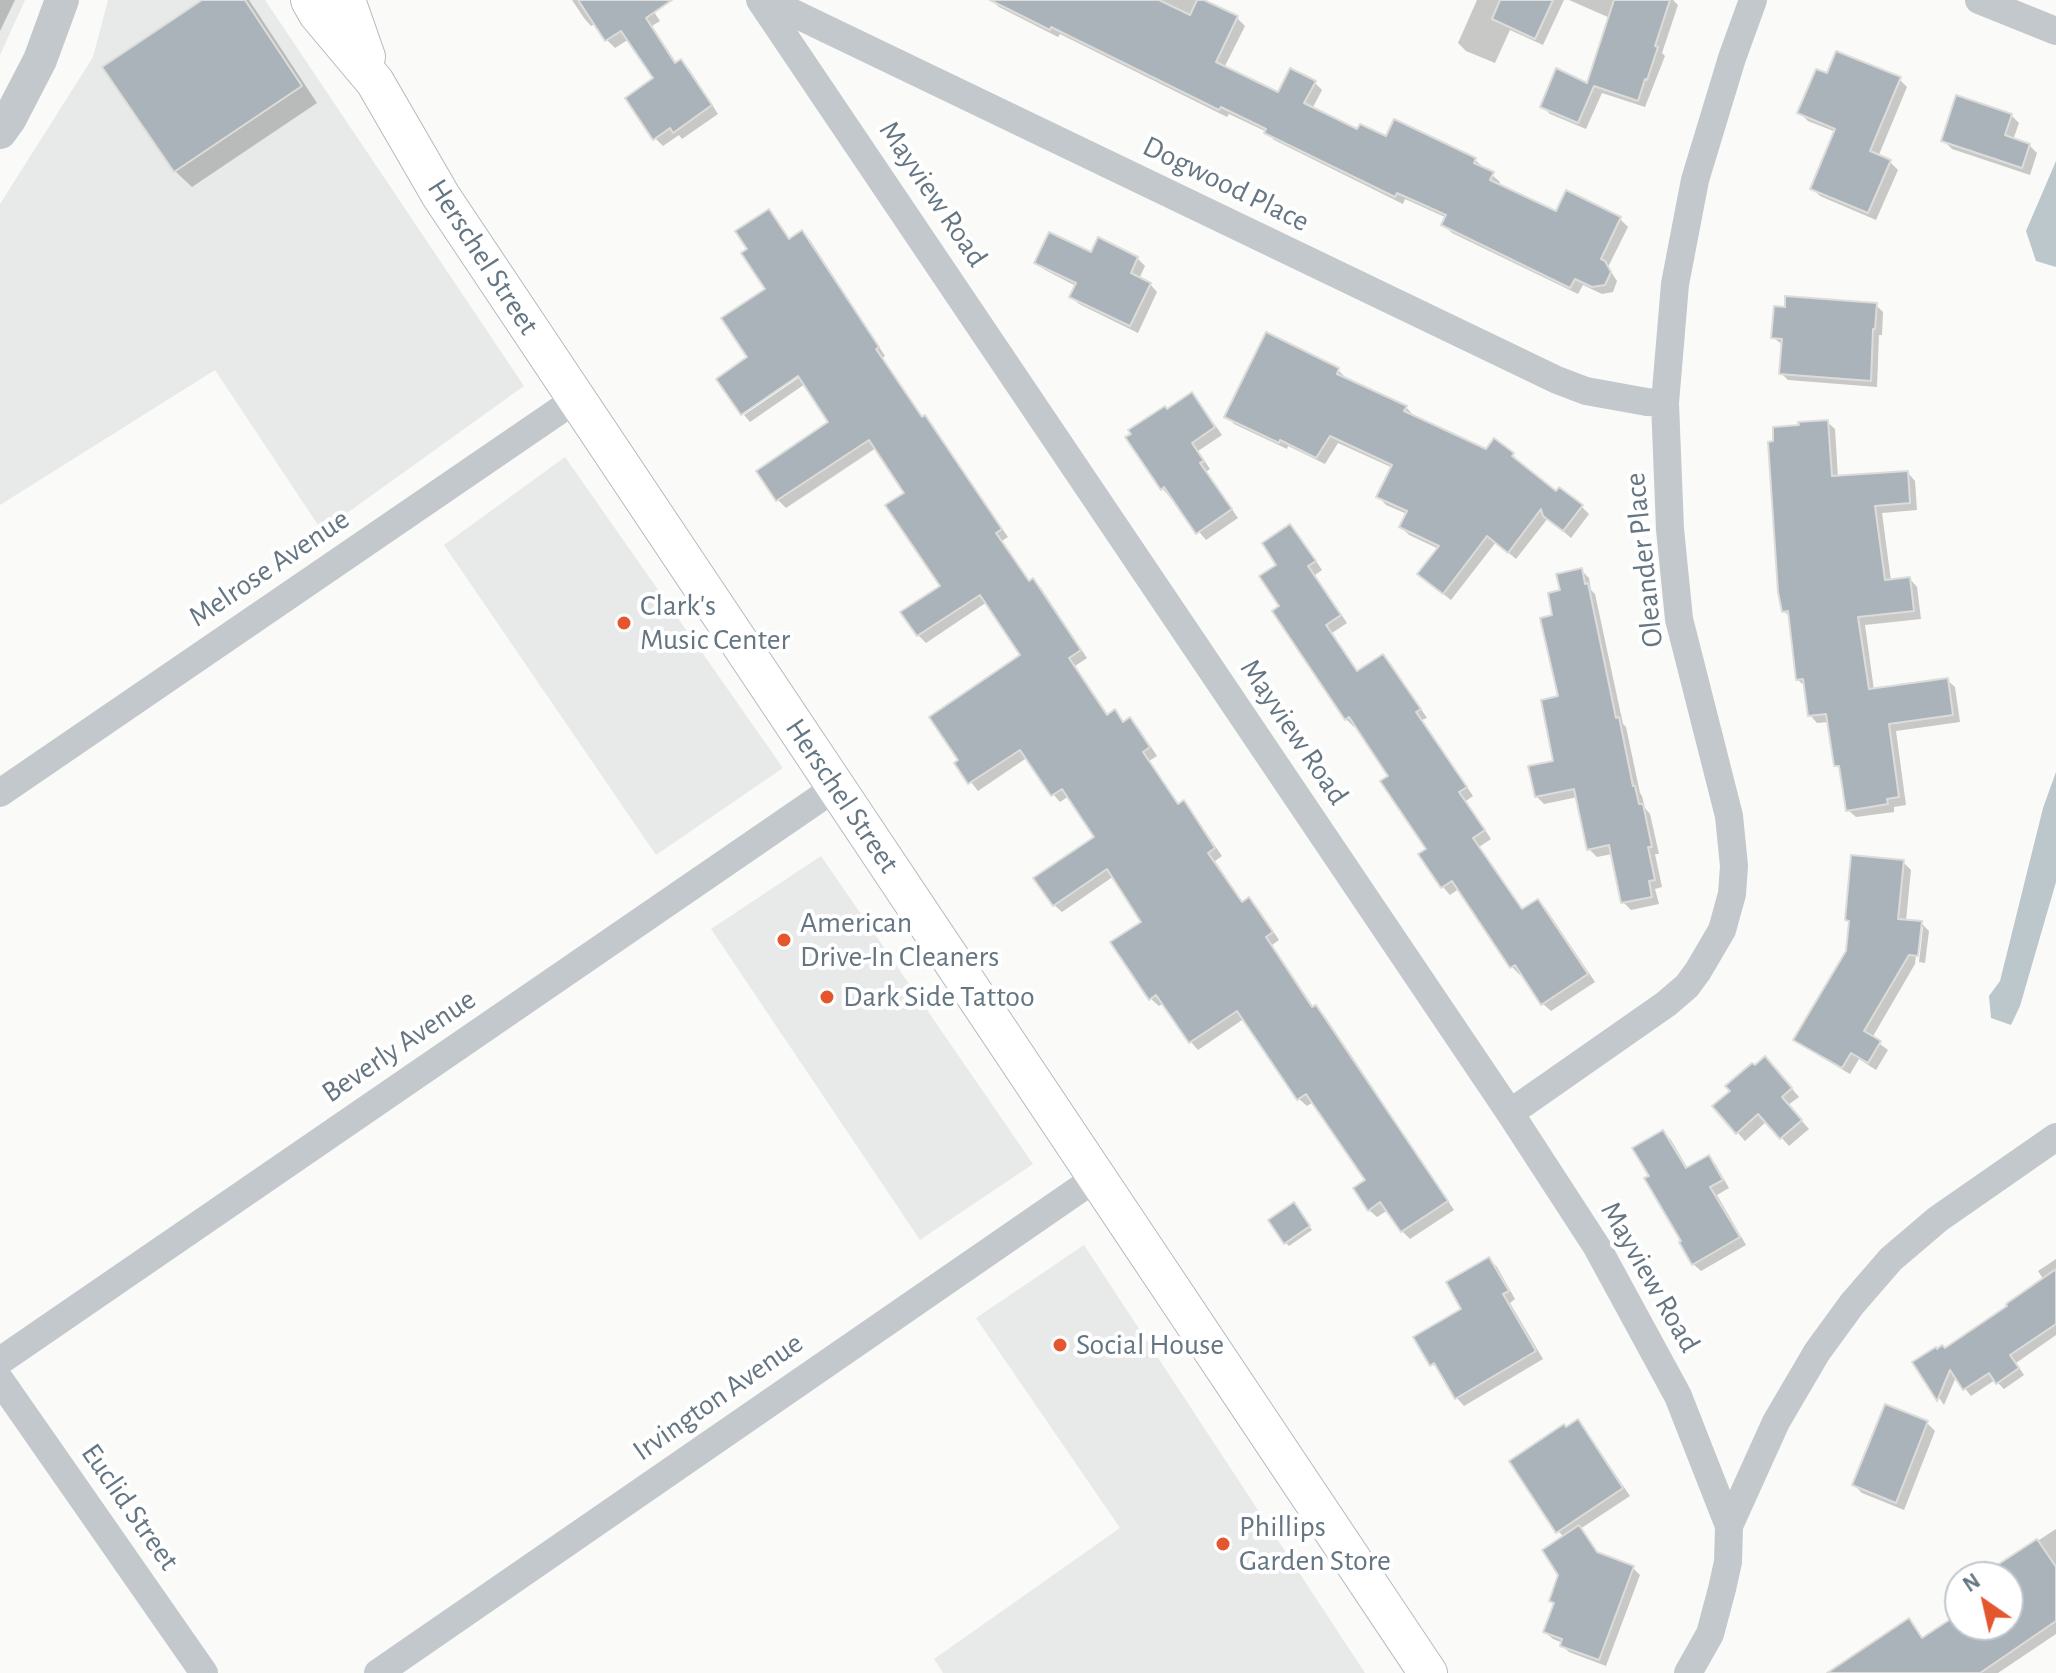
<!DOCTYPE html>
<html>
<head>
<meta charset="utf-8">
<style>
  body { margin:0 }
  #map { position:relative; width:2056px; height:1673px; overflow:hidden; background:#fafaf8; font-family:"Alegreya Sans",sans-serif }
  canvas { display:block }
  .north { position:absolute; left:1944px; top:1561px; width:80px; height:80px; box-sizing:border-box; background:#fff; border:2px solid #c1c8cd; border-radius:50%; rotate:326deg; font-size:22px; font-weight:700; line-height:32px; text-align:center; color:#657683 }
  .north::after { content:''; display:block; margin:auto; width:28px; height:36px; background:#e4572e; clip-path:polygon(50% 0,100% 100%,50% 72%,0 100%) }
</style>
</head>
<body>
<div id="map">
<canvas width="2056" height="1673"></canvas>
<div class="north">N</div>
</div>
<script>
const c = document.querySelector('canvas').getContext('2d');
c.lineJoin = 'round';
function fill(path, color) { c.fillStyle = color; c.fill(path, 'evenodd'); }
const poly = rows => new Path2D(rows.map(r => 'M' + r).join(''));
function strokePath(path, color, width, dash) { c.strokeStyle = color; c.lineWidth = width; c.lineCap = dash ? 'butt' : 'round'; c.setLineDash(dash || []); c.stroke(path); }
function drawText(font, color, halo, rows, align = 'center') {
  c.font = font + ' "Alegreya Sans",sans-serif'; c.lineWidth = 8; c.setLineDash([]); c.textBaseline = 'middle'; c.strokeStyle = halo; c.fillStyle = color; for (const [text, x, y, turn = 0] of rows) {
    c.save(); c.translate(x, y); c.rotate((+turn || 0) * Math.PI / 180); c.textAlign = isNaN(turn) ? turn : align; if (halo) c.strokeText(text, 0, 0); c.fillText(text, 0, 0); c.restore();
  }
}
fill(poly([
  [0,0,25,0,0,55],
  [108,0,265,0,524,386,322,531,215,370,0,505,0,204,93,57],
  [565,457,783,768,656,855,444,545],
  [821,856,1033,1164,920,1240,711,929],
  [1084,1245,1365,1673,943,1673,934,1659,1120,1528,976,1318]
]), '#e8e9e9');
fill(poly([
  [2056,161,2056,267,2036,261,2026,231],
  [2056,772,2056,882,2020,1006,2011,1025,1991,1018,1989,996,2000,981,2043,808]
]), '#bbc7cb');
fill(poly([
  [0,0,15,0,0,31],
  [205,0,249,0,317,103,192,187,175,171],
  [572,0,646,0,660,21,652,26,677,64,681,62,689,69,718,114,682,139,679,135,663,146,655,138,656,79,629,39,615,48,607,40,596,23,591,26,584,18],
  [991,0,1199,0,1237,18,1245,26,1224,68,1279,95,1314,82,1322,90,1312,109,1358,132,1475,160,1500,182,1498,186,1556,214,1567,193,1620,219,1628,227,1608,267,1617,281,1613,292,1602,294,1583,285,1578,294,1452,233,1444,225,1447,218,1405,199,1403,204,1274,140,1267,132,1229,114,1227,117,1060,34,1058,37,999,7],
  [1477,0,1564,0,1543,45,1510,30,1495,63,1466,51,1458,43],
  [1569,0,1673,0,1678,5,1662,53,1665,56,1645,107,1602,93,1586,129,1550,114,1542,106,1588,85,1610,18],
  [1828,76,1899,79,1907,87,1878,157,1890,162,1898,170,1876,220,1820,196,1812,188,1836,132,1808,121,1800,113],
  [2011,115,2019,123,2013,140,2029,145,2037,153,2030,175,1952,149,1944,141],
  [769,211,776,219,790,240,802,233,810,240,885,356,882,358,923,419,932,426,1008,537,1002,541,1030,583,1033,581,1041,588,1087,658,1075,666,1109,716,1115,712,1125,723,1130,720,1138,727,1157,756,1149,761,1179,806,1184,803,1191,811,1222,856,1215,861,1243,903,1249,899,1257,907,1279,940,1272,945,1314,1008,1316,1007,1324,1015,1349,1052,1454,1210,1410,1239,1402,1231,1388,1210,1377,1217,1369,1210,1368,1181,1313,1102,1307,1106,1299,1099,1245,1018,1198,1050,1191,1042,1164,1003,1159,1006,1151,999,1113,943,1144,922,1114,876,1062,912,1054,905,1097,837,1069,796,1060,802,1053,794,1028,757,978,791,957,764,1023,656,987,602,926,643,918,635,942,586,907,493,876,448,786,508,778,500,758,471,831,423,805,384,750,422,744,415,807,372,750,358,768,290,750,249],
  [1092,255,1137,258,1145,266,1139,279,1150,284,1157,292,1138,333,1079,304,1071,296,1076,286,1045,270,1037,263],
  [1876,305,1883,312,1882,335,1879,335,1877,387,1788,380,1781,373,1783,345,1774,338],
  [1338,370,1346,378,1345,380,1406,407,1413,415,1412,417,1486,451,1494,441,1513,455,1520,463,1519,464,1557,493,1582,507,1589,514,1571,538,1548,518,1516,559,1496,542,1451,600,1427,581,1439,549,1409,535,1401,527,1407,514,1386,505,1379,497,1393,468,1338,443,1325,464,1288,446,1287,449,1234,424,1227,416],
  [1191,394,1199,402,1222,435,1198,451,1210,469,1206,472,1238,518,1206,540,1162,488,1167,411],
  [1827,422,1835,429,1838,478,1908,473,1915,481,1917,510,1882,513,1891,581,1910,579,1917,587,1921,619,1865,625,1874,690,1947,680,1955,687,1960,722,1896,731,1906,805,1894,807,1894,812,1856,817,1848,810,1842,772,1836,765,1829,722,1817,723,1810,715,1806,687,1798,680,1790,617,1784,611],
  [1290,526,1298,534,1322,570,1315,575,1347,623,1332,633,1359,673,1383,656,1391,664,1427,718,1422,720,1473,796,1466,801,1491,839,1479,847,1524,911,1538,901,1546,909,1595,982,1551,1011,1543,1004,1522,973,1520,975,1512,967,1460,888,1450,895,1443,887,1429,849,1391,776,1357,725,1354,727,1346,719,1281,607,1279,566],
  [1581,570,1589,578,1591,590,1595,594,1623,724,1626,727,1640,793,1642,796,1645,808,1650,814,1659,854,1655,854,1662,887,1655,889,1659,904,1631,910,1623,902,1612,854,1597,857,1589,849,1578,797,1544,804,1536,796,1556,762,1560,698,1555,617,1562,592],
  [1903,862,1911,870,1906,921,1921,923,1929,931,1925,963,1919,962,1923,927,1919,927,1915,964,1872,1038,1888,1050,1876,1070,1859,1059,1850,1074,1804,1047,1796,1039,1848,952,1851,924,1847,920],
  [1773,1066,1799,1097,1788,1105,1809,1129,1789,1146,1767,1121,1745,1141,1715,1107,1733,1092],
  [1663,1132,1671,1140,1688,1169,1708,1157,1716,1165,1729,1188,1717,1195,1746,1245,1701,1271,1693,1264,1684,1242],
  [1297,1208,1312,1230,1289,1246,1286,1243],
  [1489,1259,1497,1267,1515,1299,1510,1303,1543,1359,1464,1406,1457,1398,1441,1371,1432,1364],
  [2056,1259,2056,1335,2016,1363,2024,1375,2004,1389,1995,1380,1971,1396,1956,1377,1944,1405,1915,1363,1945,1351,2044,1280,2038,1271],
  [1577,1421,1585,1429,1630,1496,1580,1529,1600,1555,1633,1568,1640,1575,1606,1666,1569,1652,1562,1645,1563,1643,1553,1639,1545,1632,1555,1604,1551,1600,1561,1575,1564,1537,1558,1531,1566,1429],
  [1927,1423,1935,1431,1904,1510,1862,1493,1854,1485],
  [2056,1529,2056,1634,1998,1673,1831,1673,1909,1620,1924,1640,1960,1615,1960,1625,2008,1625,2008,1577,1982,1577]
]), '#0003');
const building = poly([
  [202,0,245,0,302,86,174,172,102,67,202,0],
  [578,0,672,0,646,18,675,63,681,59,712,105,673,133,670,128,653,140,625,98,653,78,621,31,605,41,578,0],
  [990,0,1159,0,1190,15,1197,0,1204,0,1238,16,1216,62,1278,92,1290,68,1316,81,1304,103,1357,129,1360,124,1386,136,1394,119,1476,158,1474,163,1494,172,1490,180,1556,211,1566,190,1621,217,1601,259,1605,261,1611,272,1605,285,1592,287,1575,279,1570,288,1441,225,1446,215,1397,193,1395,197,1264,133,1266,129,1221,107,1219,110,1051,27,1050,30,990,0],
  [1500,0,1553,0,1535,39,1492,19,1500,0],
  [1614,0,1670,0,1655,46,1658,47,1647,80,1645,79,1638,101,1594,86,1578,123,1540,107,1556,68,1587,83,1614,0],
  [1836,51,1901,77,1870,151,1891,160,1868,213,1810,189,1835,129,1797,113,1816,69,1827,73,1836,51],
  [1956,95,2012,114,2005,135,2030,144,2022,168,1941,141,1956,95],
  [769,209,789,239,802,230,879,347,876,349,922,417,925,415,1002,529,996,533,1029,581,1033,578,1081,650,1069,658,1107,715,1115,709,1123,722,1130,717,1150,747,1143,752,1178,804,1184,800,1215,848,1208,853,1242,902,1249,897,1273,932,1266,937,1312,1007,1316,1005,1341,1042,1448,1201,1401,1232,1380,1202,1368,1211,1353,1188,1365,1180,1306,1094,1297,1100,1237,1011,1189,1043,1156,995,1149,1000,1110,942,1141,922,1107,869,1053,906,1033,878,1094,837,1062,789,1051,796,1020,750,968,784,954,763,958,760,929,717,1020,655,980,595,917,636,900,612,940,586,885,505,904,493,869,440,776,501,756,471,828,422,798,376,741,415,716,379,747,357,721,318,765,289,741,253,747,249,735,231,769,209],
  [1049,232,1091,252,1098,237,1138,257,1131,273,1151,283,1130,326,1069,297,1076,283,1034,263,1049,232],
  [1785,296,1877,303,1875,329,1873,329,1871,381,1779,374,1782,339,1771,338,1774,306,1785,307,1785,296],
  [1266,332,1339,368,1337,374,1407,406,1404,411,1486,449,1494,438,1514,453,1512,456,1556,491,1559,487,1583,505,1563,531,1543,516,1541,509,1508,553,1487,536,1443,594,1417,574,1439,546,1399,527,1407,511,1376,497,1392,465,1330,436,1316,458,1280,440,1279,443,1224,417,1266,332],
  [1192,392,1215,427,1192,443,1204,461,1200,463,1232,509,1196,534,1164,487,1161,490,1125,437,1131,434,1128,430,1165,406,1167,409,1192,392],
  [1828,420,1832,476,1908,471,1910,503,1875,506,1885,580,1910,577,1914,611,1858,617,1869,689,1948,678,1953,715,1889,724,1899,797,1887,799,1888,804,1846,811,1839,766,1834,766,1826,714,1808,716,1803,679,1796,680,1788,611,1782,612,1778,592,1768,442,1773,441,1773,427,1799,425,1798,422,1828,420],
  [1290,524,1316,561,1308,566,1341,615,1326,625,1357,671,1383,654,1421,709,1416,712,1467,787,1459,792,1485,830,1473,838,1522,909,1538,899,1588,974,1541,1005,1515,965,1510,968,1452,881,1441,888,1418,854,1426,849,1380,781,1388,776,1349,717,1345,720,1272,611,1279,606,1259,576,1276,565,1262,543,1290,524],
  [1582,568,1585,584,1588,583,1616,718,1619,717,1633,786,1635,786,1639,804,1643,804,1652,847,1648,847,1655,880,1649,881,1652,897,1621,903,1609,845,1587,850,1574,789,1535,797,1528,766,1553,761,1541,700,1558,696,1540,618,1552,615,1548,593,1560,590,1556,574,1582,568],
  [1851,855,1904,860,1898,919,1922,921,1918,956,1909,955,1864,1031,1881,1041,1868,1063,1851,1053,1842,1068,1793,1040,1846,951,1849,921,1845,920,1851,855],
  [1765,1056,1792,1088,1782,1097,1802,1120,1780,1139,1758,1114,1736,1134,1712,1106,1730,1091,1725,1086,1752,1063,1755,1065,1765,1056],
  [1663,1130,1686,1168,1709,1155,1723,1180,1710,1187,1740,1237,1692,1265,1679,1242,1681,1241,1644,1178,1649,1176,1632,1148,1663,1130],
  [1294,1202,1310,1226,1284,1244,1268,1220,1294,1202],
  [1489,1257,1509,1291,1503,1294,1536,1351,1455,1399,1434,1363,1430,1366,1413,1337,1461,1309,1446,1282,1489,1257],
  [2056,1269,2056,1324,2010,1355,2019,1368,1996,1384,1989,1373,1963,1390,1950,1370,1937,1401,1912,1362,1936,1347,1937,1349,1942,1345,1945,1348,2007,1306,2006,1304,2056,1269],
  [1885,1404,1928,1421,1896,1503,1852,1485,1885,1404],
  [1578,1419,1623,1488,1556,1533,1509,1461,1564,1424,1566,1427,1578,1419],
  [1579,1525,1597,1552,1634,1566,1599,1660,1560,1646,1562,1639,1543,1632,1554,1603,1549,1601,1558,1575,1542,1550,1579,1525],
  [2037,1539,2056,1567,2056,1621,1980,1673,1827,1673,1909,1618,1922,1638,1960,1613,1960,1625,2008,1625,2008,1577,1979,1577,2037,1539]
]);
fill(building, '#aab3b9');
strokePath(building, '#dcdcda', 2);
const secondary = poly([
  [310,0,318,14,375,82,441,196,1428,1673],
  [346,0,366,57]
]);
strokePath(secondary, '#b3babf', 40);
strokePath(poly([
  [760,0,1510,1113,1597,1247,1678,1396,1729,1526],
  [766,0,1557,380,1586,391,1647,402,1665,403],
  [1979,0,2056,31],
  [0,793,576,399],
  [1510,1113,1666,1004,1687,986,1698,971,1722,930,1732,894,1734,866,1729,816,1679,619,1670,529,1665,403,1675,284,1695,180,1732,58,1753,0],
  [0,1361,836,787],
  [0,1380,204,1673],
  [378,1673,1097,1177],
  [1688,1673,1710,1634,1722,1589,1728,1562,1729,1526,1776,1422,1817,1352,1852,1304,1891,1259,1938,1219,2056,1137]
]), '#c3c8cc', 28);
strokePath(poly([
  [0,132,10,118,40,60,62,0]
]), '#c3c8cc', 34);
strokePath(secondary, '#fff', 38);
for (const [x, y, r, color] of [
  [624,623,8,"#e4572e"],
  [784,940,8,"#e4572e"],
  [827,997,8,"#e4572e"],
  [1060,1345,8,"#e4572e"],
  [1223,1544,8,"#e4572e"]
]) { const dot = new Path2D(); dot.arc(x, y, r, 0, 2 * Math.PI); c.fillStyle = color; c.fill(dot); strokePath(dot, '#fff', 3); }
drawText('30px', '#657683', '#fff', [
  ["Dogwood Place",1226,184,26],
  ["Mayview Road",933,194,56],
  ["Herschel Street",483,257,57],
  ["Oleander Place",1644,560,-96],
  ["Melrose Avenue",269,568,-34],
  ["Mayview Road",1294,732,56],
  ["Herschel Street",842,796,56],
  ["Beverly Avenue",399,1046,-34],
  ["Mayview Road",1650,1277,60],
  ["Irvington Avenue",718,1397,-35],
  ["Euclid Street",130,1507,55]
]);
drawText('30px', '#657683', '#fff', [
  ["Clark's",640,606],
  ["Music Center",640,640],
  ["American",800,923],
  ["Drive-In Cleaners",800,957],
  ["Dark Side Tattoo",843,997],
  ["Social House",1076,1345],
  ["Phillips",1239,1527],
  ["Garden Store",1239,1561]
], 'left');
</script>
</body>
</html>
